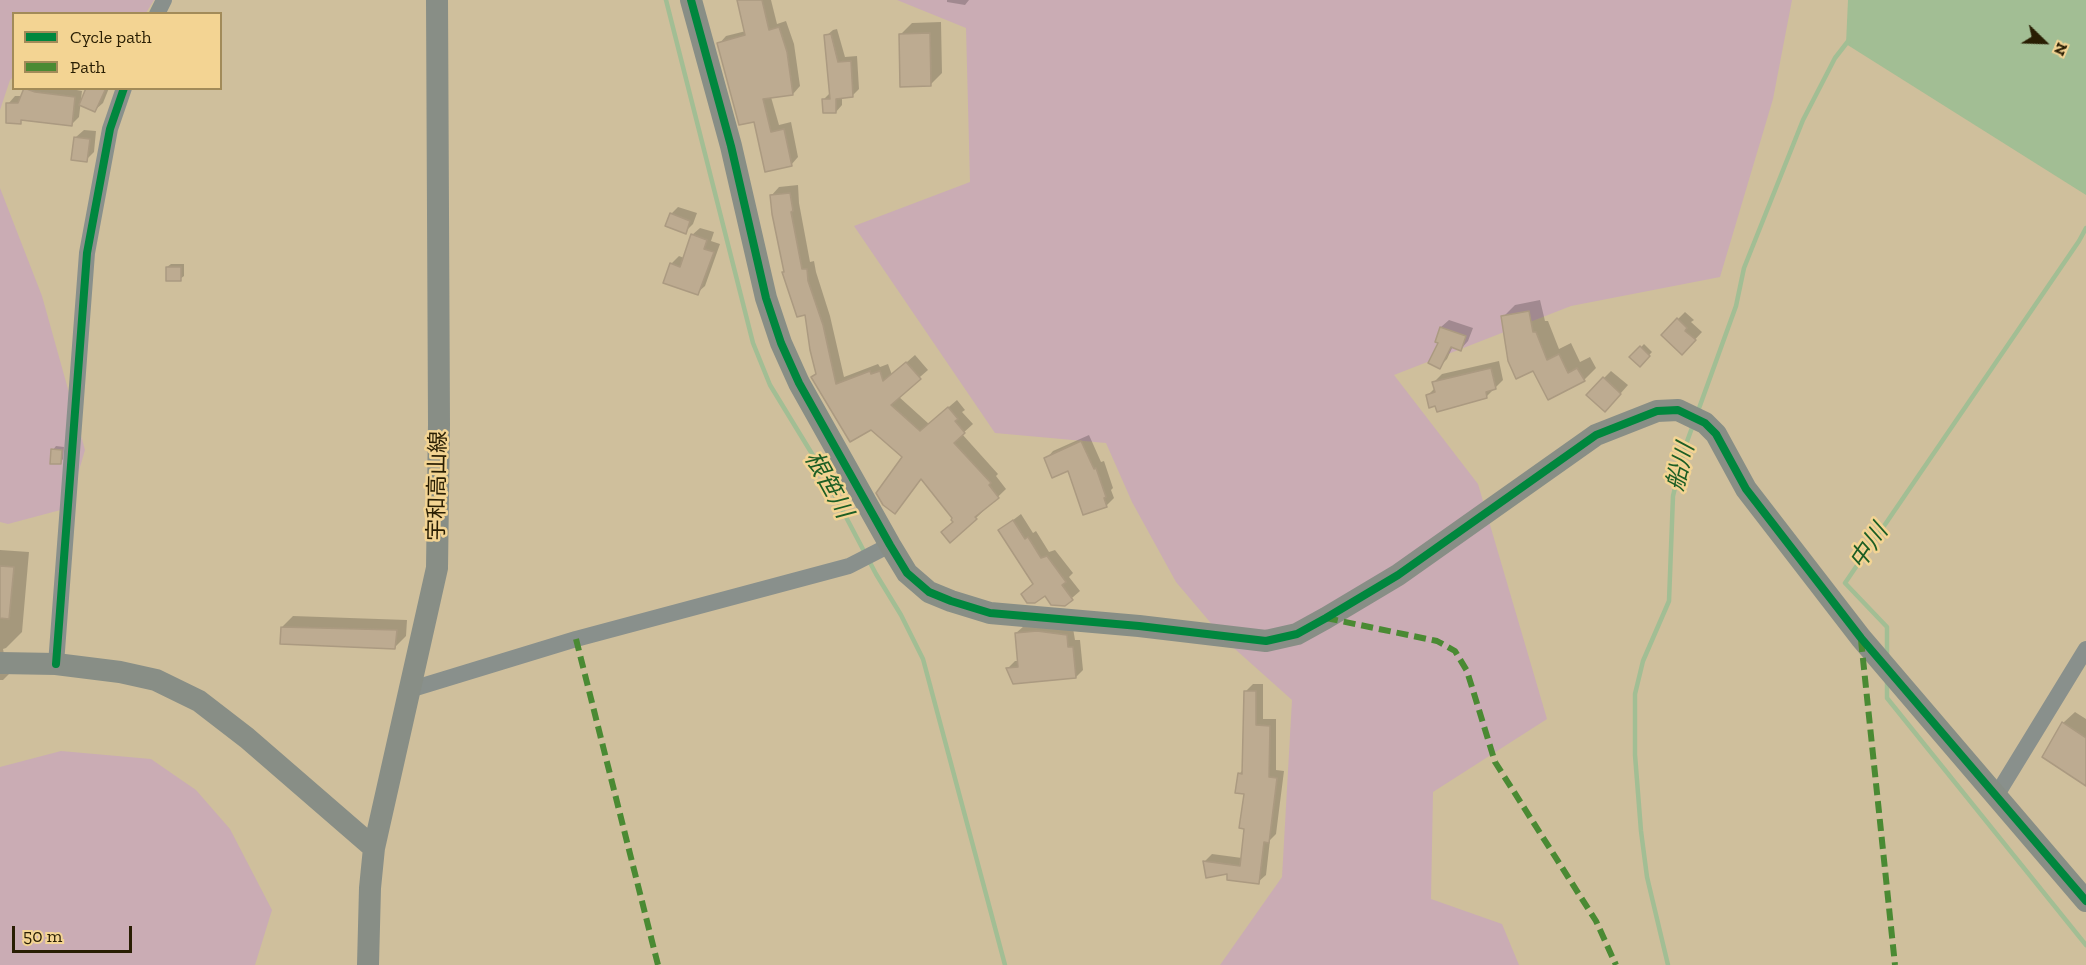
<!DOCTYPE html>
<html>
<head>
<meta charset="utf-8">
<style>
  body { margin:0 }
  #map { position:relative; width:2086px; height:965px; overflow:hidden; background:#cfbf9c; font-family:"Zilla Slab",serif }
  canvas { display:block }
  .legend { position:absolute; left:12px; top:12px; width:210px; height:78px; box-sizing:border-box; background:#f3d493; border:2px solid #a28b59; margin:0; padding:8px 10px; list-style:none; font-size:18px; color:#291e03 }
  .legend li { display:flex; align-items:center; gap:12px; height:30px }
  .legend b { width:30px; border:2px solid #a28b59 }
  .north { position:absolute; left:2014px; top:12px; width:60px; height:60px; -webkit-text-stroke:4px #f3d493; paint-order:stroke; rotate:113deg; font-size:16px; font-weight:700; line-height:24px; text-align:center; color:#291e03 }
  .north::after { content:''; display:block; margin:auto; width:21px; height:27px; background:#291e03; clip-path:polygon(50% 0,100% 100%,50% 72%,0 100%) }
  .scale { position:absolute; left:12px; top:926px; width:120px; height:27px; box-sizing:border-box; border:3px solid #291e03; border-top:0; padding-left:8px; font-size:18px; line-height:21px; white-space:nowrap; color:#291e03; -webkit-text-stroke:4px #f3d493; paint-order:stroke }
</style>
</head>
<body>
<div id="map">
<canvas width="2086" height="965"></canvas>
<ul class="legend">
<li><b style="height:8px;background:#00873e"></b>Cycle path</li>
<li><b style="height:8px;background:#4a8a33"></b>Path</li>
</ul>
<div class="north">N</div>
<div class="scale">50 m</div>
</div>
<script>
const c = document.querySelector('canvas').getContext('2d');
c.lineJoin = 'round';
function fill(path, color) { c.fillStyle = color; c.fill(path, 'evenodd'); }
const poly = rows => new Path2D(rows.map(r => 'M' + r).join(''));
function strokePath(path, color, width, dash) { c.strokeStyle = color; c.lineWidth = width; c.lineCap = dash ? 'butt' : 'round'; c.setLineDash(dash || []); c.stroke(path); }
function drawText(font, color, halo, rows, align = 'center') {
  c.font = font + ' "Zilla Slab","Noto Sans JP",serif'; c.lineWidth = 5; c.setLineDash([]); c.textBaseline = 'middle'; c.strokeStyle = halo; c.fillStyle = color; for (const [text, x, y, turn = 0] of rows) {
    c.save(); c.translate(x, y); c.rotate((+turn || 0) * Math.PI / 180); c.textAlign = isNaN(turn) ? turn : align; if (halo) c.strokeText(text, 0, 0); c.fillText(text, 0, 0); c.restore();
  }
}
fill(poly([
  [0,0,154,0,146,13,14,14,13,77,10,80,0,110],
  [897,0,1792,0,1773,99,1720,277,1571,306,1394,375,1478,484,1547,719,1433,792,1431,899,1502,924,1519,965,1220,965,1282,877,1292,700,1226,641,1176,582,1132,502,1106,443,995,433,854,226,970,182,966,28],
  [0,188,42,296,85,450,68,508,8,524,0,522],
  [61,751,151,759,196,790,230,829,272,910,255,965,0,965,0,767]
]), '#caacb4');
fill(poly([
  [1848,0,2086,0,2086,195,1846,44]
]), '#a2be94');
fill(poly([
  [739,0,771,0,777,24,786,21,794,44,800,86,793,94,771,97,779,125,791,122,798,157,791,165,755,120,719,44,726,36,746,31],
  [947,0,969,0,965,5,947,2],
  [941,22,942,73,930,85,901,34,912,23],
  [837,29,845,57,857,56,859,89,853,95,842,96,842,105,836,112,824,99,831,92,826,36,833,30],
  [26,88,66,88,82,91,79,117,71,125,24,118,20,122,8,104,15,96,22,96],
  [88,88,109,88,103,103,95,110],
  [84,130,96,131,94,152,86,160,76,137],
  [798,185,799,203,810,262,814,261,816,272,830,316,844,377,878,364,880,367,888,364,892,375,915,355,928,370,898,396,929,424,957,400,965,410,962,412,973,424,962,434,998,474,996,476,1006,489,976,518,954,522,954,518,922,478,895,512,904,457,817,374,806,313,771,196,779,187],
  [678,207,697,213,693,224,685,232,671,214],
  [700,228,714,232,711,241,720,244,705,286,697,293,671,264,679,256,684,258,692,235],
  [171,264,184,264,184,276,180,279,167,267],
  [1540,300,1545,321,1548,321,1559,349,1571,343,1580,362,1590,357,1596,368,1584,380,1549,398,1503,317,1515,305],
  [1685,312,1694,320,1691,322,1702,332,1690,345,1678,319],
  [1449,320,1473,328,1468,341,1461,349,1453,346,1447,359,1439,367,1440,342,1437,341,1441,327],
  [1644,344,1652,352,1640,365,1632,357],
  [1499,361,1503,380,1486,397,1436,404,1427,396,1436,387,1434,382,1442,374],
  [1611,371,1628,385,1613,402,1604,378],
  [1089,435,1101,462,1104,461,1113,488,1111,490,1114,498,1106,506,1069,469,1046,459,1053,451],
  [56,446,64,447,63,459,60,463,53,450],
  [1021,514,1033,533,1036,531,1049,552,1055,550,1073,573,1069,577,1080,591,1065,604,1045,594,1023,594,1034,583,1000,530],
  [0,550,29,552,22,632,6,648,3,649,4,654,19,664,3,680,0,680],
  [293,616,407,620,406,636,395,647,282,627],
  [1024,626,1073,628,1075,640,1080,640,1083,670,1076,677,1008,668,1015,661,1019,661,1016,633],
  [1253,684,1263,684,1263,719,1276,719,1276,770,1284,771,1276,834,1270,840,1266,875,1258,882,1205,861,1212,854,1242,858,1246,793,1239,774,1244,769,1245,692],
  [2075,712,2086,719,2086,785,2063,723]
]), '#0003');
strokePath(poly([
  [666,0,753,343,770,385,817,462,876,574,901,615,923,659,1005,965],
  [1698,411,1736,306,1744,268,1803,120,1835,58,1849,40],
  [1887,656,1887,627,1845,583,2079,241,2086,228],
  [1887,679,1887,698,2086,945],
  [1668,965,1647,877,1641,831,1635,755,1635,694,1643,661,1669,601,1673,496,1685,447,1693,425]
]), '#a2be94', 4.5);
const building = poly([
  [737,0,762,0,769,30,779,27,787,52,793,95,763,99,771,132,784,129,792,166,765,172,754,122,739,125,717,43,745,35,737,0],
  [930,33,931,86,900,87,899,34,930,33],
  [831,34,838,62,851,61,853,97,836,99,836,113,823,113,822,99,830,99,824,35,831,34],
  [24,88,35,92,75,97,72,126,21,120,21,124,6,123,6,103,18,103,24,88],
  [86,88,106,88,95,112,79,105,86,88],
  [74,137,90,139,87,162,71,160,74,137],
  [790,193,793,211,791,212,802,269,807,269,808,281,823,325,836,384,870,371,871,374,880,371,883,381,906,362,921,379,891,405,920,431,948,407,958,419,955,421,965,433,954,443,991,483,989,485,999,498,975,517,977,519,950,543,941,532,953,522,951,520,952,518,921,479,895,514,883,505,876,493,902,457,871,430,850,442,811,377,816,374,810,350,805,315,797,317,782,272,784,272,772,214,770,195,790,193],
  [670,213,690,221,686,234,665,226,670,213],
  [691,234,707,240,704,249,714,252,698,295,663,283,670,263,680,267,691,234],
  [166,267,181,267,181,281,166,281,166,267],
  [1529,311,1533,332,1536,332,1547,360,1559,354,1568,373,1577,368,1585,381,1548,400,1533,371,1516,379,1508,361,1501,316,1529,311],
  [1677,318,1687,328,1685,331,1696,340,1682,355,1661,335,1677,318],
  [1440,327,1466,336,1461,351,1451,347,1440,369,1428,363,1438,343,1435,342,1440,327],
  [1640,346,1650,356,1640,367,1629,357,1640,346],
  [1491,368,1496,389,1486,392,1487,398,1437,412,1435,406,1429,408,1426,395,1435,392,1432,382,1491,368],
  [1603,377,1621,394,1605,412,1586,395,1603,377],
  [1081,441,1094,469,1096,468,1106,497,1104,498,1107,507,1083,515,1068,471,1052,478,1044,458,1081,441],
  [51,449,62,450,61,464,50,464,51,449],
  [1013,520,1025,539,1028,537,1041,558,1047,556,1066,582,1062,585,1073,600,1065,606,1051,605,1045,596,1035,603,1027,603,1021,594,1033,584,998,530,1013,520],
  [0,566,14,567,9,619,0,618,0,566],
  [281,627,397,630,395,649,280,644,281,627],
  [1037,631,1067,635,1068,647,1073,647,1076,678,1013,684,1006,668,1018,667,1015,633,1037,631],
  [1244,691,1256,691,1256,725,1270,726,1269,777,1277,778,1269,843,1264,842,1259,884,1227,880,1227,874,1206,878,1203,861,1240,866,1244,829,1239,828,1244,794,1235,793,1238,773,1242,774,1244,691],
  [2062,722,2086,738,2086,786,2042,757,2062,722]
]);
fill(building, '#bdab91');
strokePath(building, '#ab9a81', 1.5);
strokePath(poly([
  [157,14,164,0],
  [56,664,87,253,110,129,124,88],
  [409,690,576,639,849,566,890,545],
  [1996,796,2086,649]
]), '#89908c', 16);
strokePath(poly([
  [691,0,731,146,766,298,781,343,799,383,890,545,907,573,929,592,951,601,990,613,1139,626,1266,641,1297,634,1326,618,1398,575,1596,435,1657,411,1678,410,1705,423,1716,434,1746,489,1861,638,2086,901],
  [0,663,56,664,120,672,156,680,199,701,247,738,374,848],
  [368,965,370,888,374,848,437,568,439,424,437,0]
]), '#888e86', 22);
strokePath(poly([
  [1326,618,1437,641,1455,651,1467,671,1495,762,1596,921,1616,965],
  [576,639,658,965],
  [1861,640,1895,965]
]), '#4a8a33', 6, [12, 6]);
strokePath(poly([
  [691,0,731,146,766,298,781,343,799,383,890,545,907,573,929,592,951,601,990,613,1139,626,1266,641,1297,634,1326,618,1398,575,1596,435,1657,411,1678,410,1705,423,1716,434,1746,489,1861,638,2086,901],
  [56,664,87,253,110,129,124,88]
]), '#00873e', 8);
drawText('22px', '#291e03', '#f3d493', [
  ["宇和高山線",438,486,-89]
]);
drawText('italic 24px', '#1c5e25', '#f3d493', [
  ["船川",1681,467,-76],
  ["根笹川",828,485,61],
  ["中川",1869,547,-56]
]);
</script>
</body>
</html>
